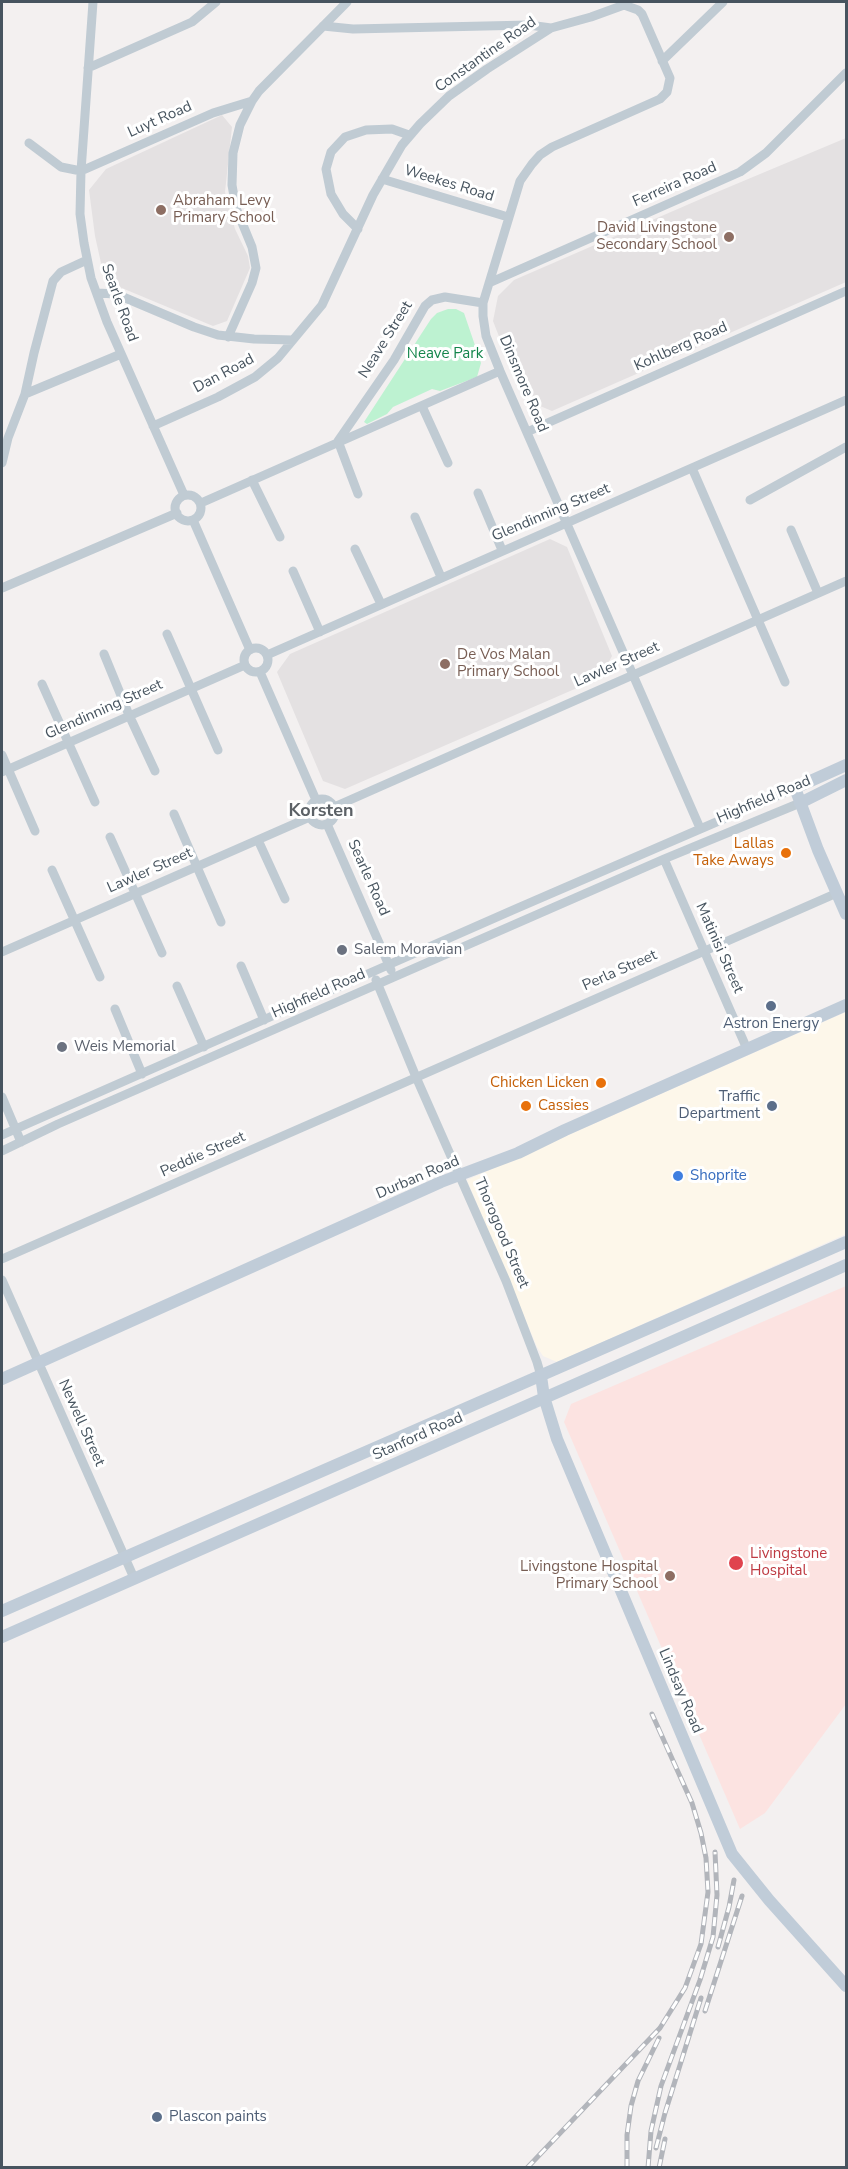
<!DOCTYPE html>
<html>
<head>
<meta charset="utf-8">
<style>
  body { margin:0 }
  #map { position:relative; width:848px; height:2169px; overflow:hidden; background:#f3f0f0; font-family:"Nunito Sans",sans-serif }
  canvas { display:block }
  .frame { position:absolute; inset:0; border:3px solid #47545f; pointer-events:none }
</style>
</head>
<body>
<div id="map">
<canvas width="848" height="2169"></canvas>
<div class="frame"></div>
</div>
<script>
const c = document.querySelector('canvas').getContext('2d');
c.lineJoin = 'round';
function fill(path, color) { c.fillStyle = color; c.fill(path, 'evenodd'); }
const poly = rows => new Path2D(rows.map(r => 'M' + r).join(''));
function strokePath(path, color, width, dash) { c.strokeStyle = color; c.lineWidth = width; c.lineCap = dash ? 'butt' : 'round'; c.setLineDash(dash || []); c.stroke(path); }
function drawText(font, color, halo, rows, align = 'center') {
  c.font = font + ' "Nunito Sans",sans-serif'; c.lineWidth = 6; c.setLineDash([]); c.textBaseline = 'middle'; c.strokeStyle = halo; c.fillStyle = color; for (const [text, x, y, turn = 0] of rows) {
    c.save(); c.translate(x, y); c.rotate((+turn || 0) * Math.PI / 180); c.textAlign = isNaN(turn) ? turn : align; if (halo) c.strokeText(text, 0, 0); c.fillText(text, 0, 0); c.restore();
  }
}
fill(poly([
  [846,1012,846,1234,557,1362,543,1356,537,1347,467,1180]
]), '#fdf7ea');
fill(poly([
  [222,115,232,127,225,192,235,229,248,256,250,268,227,321,213,326,105,281,95,236,89,190,106,169],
  [846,138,846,282,552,411,533,403,509,362,493,321,498,296,514,280,710,195],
  [550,539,567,547,612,656,600,678,345,789,323,781,277,672,290,654]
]), '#e4e1e2');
fill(poly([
  [846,1286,846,1704,765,1813,740,1829,564,1422,571,1404]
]), '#fce3e1');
fill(poly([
  [448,309,456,309,464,313,481,363,477,377,440,391,432,389,393,407,387,414,367,424,364,422,431,319,437,313]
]), '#bdf2d1');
strokePath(poly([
  [93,2,81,171,80,214,84,243,91,278,107,322,184,495],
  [323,26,353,29,529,25,551,28],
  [662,61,723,2],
  [88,68,192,22,216,2],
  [29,143,61,167,81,171,213,113,252,101],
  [382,179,508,217],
  [358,229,343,214,331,194,326,169,331,152,345,137,366,130,392,129,409,135],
  [489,283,740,172,766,153,846,73],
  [97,293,116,294,194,327,218,335,254,339,293,340],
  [228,337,252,283,256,268,252,247,236,208,232,185,233,153,240,125,252,101,259,91,347,2],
  [25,394,121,354],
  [422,406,448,463],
  [153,426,218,397,255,377,278,358,322,305,373,195,402,145,420,124,449,96,487,69,551,28,591,17,624,5,638,10,642,14,670,78,667,92,660,99,552,147,540,155,532,164,520,181,517,191,483,303,483,316,486,336,500,371,700,828],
  [527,432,846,291],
  [2,463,8,438,25,394,34,353,53,281,61,272,87,260],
  [692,468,785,682],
  [252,480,280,537],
  [478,493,502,550],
  [358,494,338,441,394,360,425,306,432,300,445,297,483,303],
  '175 508a13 13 0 1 1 26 0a13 13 0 1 1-26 0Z',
  [750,500,846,447],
  [201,503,500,371],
  [415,517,441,577],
  [193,520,250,650],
  [791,530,818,593],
  [355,549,381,604],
  [293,571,320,632],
  [2,588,177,513],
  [167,634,218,750],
  '244 660a12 12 0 1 1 24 0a12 12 0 1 1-24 0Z',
  [104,654,129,715,155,771],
  [267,655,846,400],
  [260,672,316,800],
  [42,684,95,802],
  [2,755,35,831],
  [2,772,245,665],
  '309 812a13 13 0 1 1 26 0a13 13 0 1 1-26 0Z',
  [334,807,846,581],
  [174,814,221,922],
  [327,824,391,970],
  [110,837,162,953],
  [258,840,285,899],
  [664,859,747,1049],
  [52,870,100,977],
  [2,952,310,817],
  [241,966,264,1020],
  [376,980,416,1077,506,1281,537,1362,541,1376],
  [177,986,204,1047],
  [115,1009,142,1074],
  [2,1097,21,1142],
  [2,1135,513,910,795,788],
  [2,1151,58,1124,664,859,800,803],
  [2,1259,837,893],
  [2,1280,134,1578]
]), '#c0cbd3', 9);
strokePath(poly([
  [846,765,795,788,818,850,846,914],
  [800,803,846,780],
  [541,1376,544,1397,557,1439,732,1854,769,1900,846,1986],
  [2,1379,441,1182,518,1153,565,1130,846,1005],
  [2,1611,846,1242],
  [2,1637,846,1265]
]), '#c0ccd8', 12);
const rail = poly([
  [718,1947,729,1907,734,1880],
  [705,2011,742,1896],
  [656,2148,665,2113,701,1998],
  [527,2168,660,2028,685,1988,701,1944,708,1892,706,1858,701,1833,692,1803,652,1714],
  [627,2168,627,2135,631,2106,638,2081,659,2038],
  [648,2168,651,2131,661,2086,700,1980,713,1937,717,1895,715,1852],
  [659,2168,665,2139]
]);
strokePath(rail, '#b2b5bb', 5);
strokePath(rail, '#fff', 3, [9]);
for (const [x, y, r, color] of [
  [161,210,6,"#8d6e63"],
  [729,237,6,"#8d6e63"],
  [445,664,6,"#8d6e63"],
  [786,853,6,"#e8710a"],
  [342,950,6,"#6b7280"],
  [771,1006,6,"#5c6f8a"],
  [62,1047,6,"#6b7280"],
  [601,1083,6,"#e8710a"],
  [526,1106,6,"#e8710a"],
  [772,1106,6,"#5c6f8a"],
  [678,1176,6,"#3f7fe0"],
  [736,1563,8,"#e0444e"],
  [670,1576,6,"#8d6e63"],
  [157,2117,6,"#5c6f8a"]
]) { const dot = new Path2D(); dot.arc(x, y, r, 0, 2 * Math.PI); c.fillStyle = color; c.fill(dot); strokePath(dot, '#fff', 2); }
drawText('15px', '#47545f', '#fff', [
  ["Constantine Road",486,55,-35],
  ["Luyt Road",160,120,-24],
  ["Weekes Road",449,184,17],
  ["Ferreira Road",675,185,-24],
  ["Searle Road",119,303,70],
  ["Neave Street",386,340,-58],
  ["Kohlberg Road",681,347,-24],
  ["Dan Road",224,374,-28],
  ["Dinsmore Road",523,384,67],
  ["Glendinning Street",551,513,-23],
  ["Lawler Street",617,665,-24],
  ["Glendinning Street",104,710,-24],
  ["Highfield Road",764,800,-23],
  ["Lawler Street",150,871,-24],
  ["Searle Road",368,878,66],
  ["Matinisi Street",719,948,66],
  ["Perla Street",620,971,-24],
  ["Highfield Road",319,994,-24],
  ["Peddie Street",203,1155,-24],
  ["Durban Road",418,1178,-23],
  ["Thorogood Street",501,1233,67],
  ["Newell Street",81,1423,66],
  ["Stanford Road",418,1437,-24],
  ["Lindsay Road",680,1691,67]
]);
drawText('15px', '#785e54', '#fff', [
  ["Abraham Levy",173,201],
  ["Primary School",173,218],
  ["David Livingstone",717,228,"right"],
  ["Secondary School",717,245,"right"],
  ["De Vos Malan",457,655],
  ["Primary School",457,672],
  ["Livingstone Hospital",658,1567,"right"],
  ["Primary School",658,1584,"right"]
], 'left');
drawText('15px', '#13854b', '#fff', [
  ["Neave Park",445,354]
]);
drawText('15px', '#c56008', '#fff', [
  ["Lallas",774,844],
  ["Take Aways",774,861],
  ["Chicken Licken",589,1083],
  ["Cassies",538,1106,"left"]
], 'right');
drawText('15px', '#5b616d', '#fff', [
  ["Salem Moravian",354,950],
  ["Weis Memorial",74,1047]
], 'left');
drawText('15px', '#4e5e75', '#fff', [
  ["Astron Energy",771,1024],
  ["Traffic",760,1097,"right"],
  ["Department",760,1114,"right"],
  ["Plascon paints",169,2117,"left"]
]);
drawText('15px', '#366cbe', '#fff', [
  ["Shoprite",690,1176]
], 'left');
drawText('15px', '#be3a42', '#fff', [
  ["Livingstone",750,1554],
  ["Hospital",750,1571]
], 'left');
drawText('bold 18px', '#5c6166', '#fff', [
  ["Korsten",321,812]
]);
</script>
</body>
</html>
